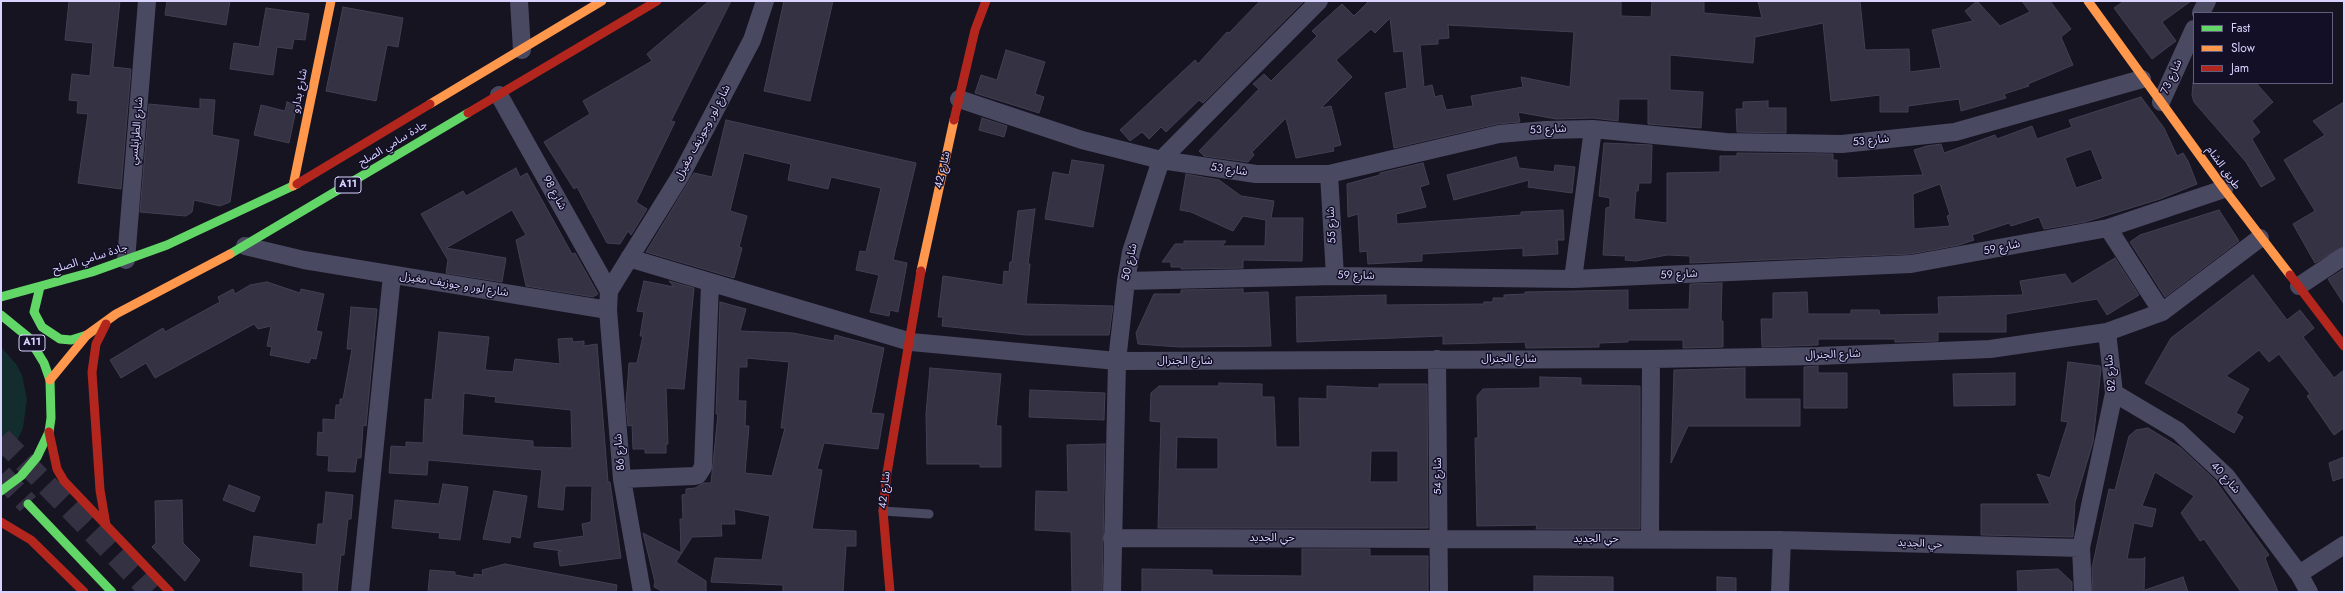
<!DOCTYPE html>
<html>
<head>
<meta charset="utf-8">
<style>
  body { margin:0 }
  #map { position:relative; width:2345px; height:593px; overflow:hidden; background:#161421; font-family:Jost,sans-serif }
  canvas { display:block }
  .frame { position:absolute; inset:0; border:2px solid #d9d4ff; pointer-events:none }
  .legend { position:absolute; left:2193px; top:12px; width:140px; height:72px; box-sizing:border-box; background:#130f26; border:1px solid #625e7d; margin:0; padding:5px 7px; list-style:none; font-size:12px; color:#d9d4ff }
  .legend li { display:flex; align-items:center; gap:8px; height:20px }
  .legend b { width:20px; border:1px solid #625e7d }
</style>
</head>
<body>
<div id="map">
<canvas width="2345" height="593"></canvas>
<div class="frame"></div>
<ul class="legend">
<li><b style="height:5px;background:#63d668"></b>Fast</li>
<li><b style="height:5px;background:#ff974d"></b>Slow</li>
<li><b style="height:5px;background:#b3261e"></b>Jam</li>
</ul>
</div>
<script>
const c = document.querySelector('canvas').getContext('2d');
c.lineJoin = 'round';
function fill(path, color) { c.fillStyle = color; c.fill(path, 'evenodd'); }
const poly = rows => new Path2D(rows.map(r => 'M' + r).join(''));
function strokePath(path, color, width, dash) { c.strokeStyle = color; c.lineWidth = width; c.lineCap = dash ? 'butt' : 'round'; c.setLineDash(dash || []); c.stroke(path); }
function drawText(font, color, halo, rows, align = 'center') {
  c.font = font + ' Jost,"Noto Sans Arabic",sans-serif'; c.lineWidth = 3; c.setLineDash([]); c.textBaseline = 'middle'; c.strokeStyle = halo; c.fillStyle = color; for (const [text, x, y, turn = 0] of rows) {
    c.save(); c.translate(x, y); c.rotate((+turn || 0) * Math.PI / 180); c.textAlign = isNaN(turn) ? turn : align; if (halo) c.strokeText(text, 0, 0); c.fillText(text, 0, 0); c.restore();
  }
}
fill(poly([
  [1,347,16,364,22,375,27,399,23,428,16,443,1,459]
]), '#132c2d');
const building = poly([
  [69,1,120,1,113,67,131,69,121,189,78,183,88,114,77,113,78,101,69,100,72,74,90,76,93,43,65,40,69,1],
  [167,1,230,1,226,25,165,15,167,1],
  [709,1,731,1,671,121,675,122,636,202,647,209,631,235,628,231,620,244,607,243,577,187,574,189,544,142,590,114,583,101,652,61,647,54,709,1],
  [784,1,833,1,810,101,764,91,784,1],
  [1260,1,1304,1,1203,103,1199,100,1166,132,1161,127,1149,139,1142,132,1130,141,1120,130,1195,60,1198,64,1227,32,1229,33,1260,1],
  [1369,1,1621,1,1621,16,1651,17,1652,1,1704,1,1704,13,1762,18,1758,1,1860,1,1865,50,1909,49,1910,72,1941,68,1932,30,1973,21,1965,11,1977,1,2000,26,2030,12,2022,1,2050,1,2071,29,2061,37,2073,65,2028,84,2029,86,2004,94,2006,98,1961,111,1959,99,1908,106,1908,112,1880,112,1880,95,1831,101,1823,23,1755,37,1753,63,1670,55,1670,90,1703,92,1701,128,1648,124,1648,99,1619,99,1618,121,1593,118,1556,119,1518,112,1520,122,1497,124,1394,148,1385,93,1407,88,1403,51,1394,52,1390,18,1375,33,1371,29,1336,60,1352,77,1321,108,1331,106,1341,145,1333,147,1334,151,1296,158,1286,118,1252,152,1254,155,1248,162,1204,156,1199,151,1259,89,1253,84,1264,74,1271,81,1317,36,1312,31,1342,4,1354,16,1369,1],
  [1448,25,1574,32,1570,87,1521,77,1523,87,1471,96,1473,106,1446,110,1442,95,1435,97,1432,85,1424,87,1420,45,1438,44,1438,39,1449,38,1448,25],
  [2124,1,2191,1,2162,22,2176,41,2152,59,2114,8,2124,1],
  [343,7,403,18,398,47,387,45,376,101,326,91,343,7],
  [266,8,309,14,305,40,294,39,292,49,277,47,273,75,230,69,234,43,259,47,266,8],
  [1006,50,1045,62,1035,94,1044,97,1039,113,975,93,981,75,997,80,1006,50],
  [2193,83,2256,83,2273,102,2252,121,2260,132,2252,139,2275,179,2261,187,2246,162,2194,102,2192,95,2193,83],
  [2141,97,2164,128,2177,156,2183,153,2188,161,2197,184,2160,199,2085,222,2044,229,2039,217,2011,226,2009,223,1972,235,1974,240,1959,245,1910,254,1690,263,1690,256,1667,255,1636,261,1625,260,1626,256,1603,255,1606,208,1610,207,1610,198,1599,196,1604,143,1652,145,1651,183,1639,183,1638,191,1636,191,1634,219,1667,223,1667,173,1720,172,1720,156,1737,156,1737,153,1833,154,1833,160,1837,160,1837,178,1923,175,1914,150,1927,146,1941,144,1944,153,1995,135,1997,139,2032,126,2037,139,2072,127,2069,120,2141,97],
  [2091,149,2103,179,2076,188,2065,158,2091,149],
  [1940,184,1950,215,1947,216,1950,226,1914,229,1913,194,1940,184],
  [200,99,215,100,212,135,239,140,230,202,220,206,194,200,192,212,186,216,140,212,149,104,200,109,200,99],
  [1768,101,1768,108,1786,108,1786,133,1737,132,1736,109,1743,109,1743,102,1768,101],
  [287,102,297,105,289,143,254,135,261,105,285,111,287,102],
  [2344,102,2344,246,2315,263,2293,224,2315,211,2284,160,2325,135,2313,121,2344,102],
  [982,118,1007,126,1004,137,979,130,982,118],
  [726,120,916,163,893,260,907,263,898,312,890,310,889,316,870,312,879,275,856,270,860,251,866,252,881,188,831,177,828,189,788,180,791,164,744,153,730,211,747,216,739,247,742,248,734,278,646,252,694,173,712,177,726,120],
  [1516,157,1519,168,1554,172,1555,165,1575,167,1572,193,1528,187,1529,180,1454,200,1447,175,1516,157],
  [1072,160,1104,165,1093,227,1045,219,1053,172,1069,175,1072,160],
  [1423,163,1429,184,1420,187,1426,207,1396,214,1397,224,1521,215,1521,212,1563,210,1564,240,1557,240,1558,254,1523,256,1523,248,1422,254,1422,261,1368,264,1367,251,1360,252,1358,214,1348,217,1347,184,1380,175,1380,173,1423,163],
  [516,168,520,177,527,173,572,254,575,253,598,294,593,297,526,286,516,240,526,235,512,210,446,248,506,258,502,282,446,273,448,260,421,214,463,191,466,196,516,168],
  [1186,174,1219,180,1241,196,1274,201,1271,218,1303,218,1302,261,1243,260,1243,268,1181,269,1181,267,1171,267,1171,262,1162,262,1175,244,1184,244,1184,241,1226,241,1222,246,1265,246,1266,220,1243,216,1233,231,1191,212,1180,210,1186,174],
  [1035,209,1028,264,1030,264,1026,304,1113,306,1109,335,1026,335,942,326,943,317,938,317,943,276,1003,285,1004,271,1009,272,1010,262,1012,262,1018,211,1035,209],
  [2219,210,2239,241,2165,297,2130,242,2140,235,2219,210],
  [2115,258,2139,295,2107,315,2097,299,2006,314,2006,332,1938,332,1938,341,1895,342,1895,339,1818,339,1818,345,1762,347,1761,319,1773,319,1773,293,1807,292,1808,314,1851,314,1851,310,1879,310,1880,315,1939,314,1938,297,2023,295,2020,281,2065,274,2072,284,2115,258],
  [2344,269,2344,304,2328,279,2344,269],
  [2253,275,2287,320,2300,310,2314,328,2303,337,2334,378,2344,370,2344,428,2334,435,2307,396,2310,394,2279,354,2269,362,2259,350,2226,376,2249,389,2236,413,2243,417,2234,433,2145,383,2171,338,2253,275],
  [644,281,674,287,669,281,694,288,684,389,666,388,668,444,666,444,666,453,645,453,645,449,633,449,632,425,628,426,626,405,629,363,637,363,643,336,640,336,644,312,637,311,644,281],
  [267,282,300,293,301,289,324,294,316,331,322,332,316,359,311,358,309,363,270,355,272,347,267,346,271,326,258,329,254,324,155,378,146,363,121,378,110,360,163,328,165,332,220,302,218,297,233,289,235,294,250,285,267,282],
  [1722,283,1721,321,1723,321,1723,347,1683,348,1683,340,1628,340,1628,342,1599,343,1599,347,1526,348,1525,342,1443,344,1443,336,1297,342,1296,297,1386,295,1386,305,1484,304,1484,302,1493,302,1493,298,1504,298,1504,295,1525,294,1525,292,1628,290,1628,310,1689,309,1690,284,1722,283],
  [1243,289,1243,293,1268,292,1271,346,1180,347,1138,344,1136,333,1154,294,1181,294,1181,290,1243,289],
  [720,302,746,309,740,331,793,333,834,341,835,335,884,348,871,413,884,414,878,449,824,443,817,469,822,470,812,529,856,531,856,546,846,546,843,592,783,592,783,585,711,582,715,558,762,560,770,516,734,509,735,524,721,524,722,536,692,537,676,562,706,581,706,592,664,592,654,587,655,582,643,533,681,553,680,519,683,519,682,495,686,494,686,489,695,488,703,483,711,483,718,414,716,414,720,302],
  [747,358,789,362,781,428,785,428,772,476,745,473,749,426,745,426,746,401,738,401,739,367,747,367,747,358],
  [351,307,377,309,366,426,363,425,361,458,357,458,355,472,328,471,329,456,317,455,318,432,323,433,323,419,335,420,336,405,340,405,340,399,343,399,352,349,347,349,351,307],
  [439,332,489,337,485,370,513,372,515,359,560,364,558,339,572,338,573,342,584,341,584,346,597,344,608,482,610,482,621,558,560,566,558,552,562,551,534,547,534,543,584,536,582,524,591,522,592,486,565,486,563,510,538,507,542,470,428,460,427,475,389,473,391,446,406,447,406,442,423,443,425,399,432,400,439,332],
  [464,393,496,397,495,402,571,410,572,448,533,447,533,441,462,435,464,393],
  [2068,362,2100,366,2101,368,2093,442,2075,502,2073,537,1981,535,1981,504,2050,504,2037,474,2050,478,2068,422,2061,421,2068,362],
  [1818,366,1818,373,1847,373,1847,408,1804,408,1804,367,1818,366],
  [930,368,1001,374,996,426,1001,426,1001,467,980,467,980,464,927,464,926,414,930,368],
  [1745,368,1745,399,1800,399,1800,426,1688,426,1671,463,1674,370,1745,368],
  [2015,373,2015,405,1954,406,1953,374,2015,373],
  [1540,377,1581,378,1581,385,1640,386,1640,529,1536,529,1537,525,1477,526,1475,438,1478,438,1477,396,1483,389,1540,388,1540,377],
  [1219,383,1262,384,1262,397,1274,397,1276,447,1300,447,1299,398,1327,399,1327,386,1379,388,1379,384,1427,384,1428,528,1158,528,1161,422,1150,421,1151,393,1159,386,1219,386,1219,383],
  [1177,437,1218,438,1218,469,1176,469,1177,437],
  [1371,451,1398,451,1398,482,1370,482,1371,451],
  [1030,390,1105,393,1104,420,1029,417,1030,390],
  [2148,428,2181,448,2215,480,2269,555,2265,558,2278,592,2241,592,2204,539,2200,541,2181,513,2194,496,2155,472,2142,506,2156,509,2152,527,2134,523,2127,559,2143,559,2145,557,2144,592,2093,592,2092,568,2109,489,2115,490,2129,436,2136,430,2148,428],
  [1105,444,1102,592,1072,592,1071,532,1035,530,1036,491,1068,492,1067,445,1105,444],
  [2344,457,2344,477,2333,481,2329,463,2344,457],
  [443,484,468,487,460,540,439,538,440,533,392,528,395,500,439,504,443,484],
  [229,485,260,497,254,512,223,500,229,485],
  [494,491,527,496,520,538,511,536,510,543,483,539,494,491],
  [326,492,353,495,351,519,348,519,344,555,341,555,337,592,303,592,303,573,250,566,254,536,316,545,318,524,323,524,326,492],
  [182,500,183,543,200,560,185,581,152,547,156,543,155,501,182,500],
  [1302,549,1370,549,1370,556,1428,556,1428,592,1142,592,1142,569,1212,570,1212,575,1302,576,1302,549],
  [505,564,617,585,616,592,428,592,430,570,455,572,455,575,474,578,474,574,483,575,482,570,505,564],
  [2058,569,2072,582,2072,592,2018,592,2017,571,2058,569],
  [1534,576,1613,577,1613,592,1534,592,1534,576],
  [1717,577,1736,578,1736,592,1717,592,1717,577],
  [2183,577,2188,592,2146,592,2145,590,2183,577]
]);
fill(building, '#343243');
strokePath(building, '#433f54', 1);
strokePath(poly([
  [1,438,151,592],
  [1,475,28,504]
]), '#333142', 22, [22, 11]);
strokePath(poly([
  [883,511,929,514]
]), '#4a4962', 9);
strokePath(poly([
  [519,1,522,50],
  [2201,13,2207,1],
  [499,95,609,291],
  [959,99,1082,140,1161,160,1256,174,1329,174,1499,134,1545,130,1593,129,1726,142,1842,144,1955,132,2142,79],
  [2161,102,2194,29],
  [1329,174,1335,276],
  [2108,228,2162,312],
  [245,246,304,260,608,310],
  [629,258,911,342,1117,361,1651,359,1818,356,1990,349,2107,332,2162,312,2260,238],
  [126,260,147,1],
  [1573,279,1593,129],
  [1126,281,1335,276,1573,279,1911,264,2108,228,2224,189],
  [2299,286,2344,256],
  [1437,359,1439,592],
  [2114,393,2178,431,2226,476,2299,574,2309,592],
  [622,479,694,476,698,475,703,467,710,284],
  [1112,538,1782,540,2081,548],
  [1650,539,1651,359],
  [2299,574,2344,545],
  [360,592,392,275],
  [642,592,622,479,608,310,609,291,681,175,752,40,765,1],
  [1112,592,1117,361,1126,281,1131,252,1161,160,1319,1],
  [1780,592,1782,540],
  [2083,592,2081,548,2114,393,2107,332]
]), '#4a4962', 18);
strokePath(poly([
  [230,254,468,113],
  [40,287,34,312,42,327,60,339,71,340,87,335],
  [1,297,92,272,167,245,297,184],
  [1,315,28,337,44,363,50,380,51,418,49,432,37,457,21,476,1,491],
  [28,504,112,592]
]), '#63d668', 9);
strokePath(poly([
  [2088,1,2224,189,2290,275],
  [430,104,602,1],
  [293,186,331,1],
  [921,271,954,120],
  [50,380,87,335,116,314,230,254]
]), '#ff974d', 9);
strokePath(poly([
  [468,113,657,1],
  [954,120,975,30,986,1],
  [297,184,430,104],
  [2290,275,2344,346],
  [106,324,96,344,92,372,100,490,106,525],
  [49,432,57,469,64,481,170,592],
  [1,522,31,540,84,592],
  [890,592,883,511,887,473,921,271]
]), '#b3261e', 9);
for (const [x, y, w] of [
  [348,185,26],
  [32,343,26]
]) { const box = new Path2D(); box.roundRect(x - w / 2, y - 8, w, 16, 3); c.fillStyle = '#130f26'; c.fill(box); strokePath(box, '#d9d4ff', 1); }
drawText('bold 10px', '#d9d4ff', null, [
  ["A11",348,185],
  ["A11",32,343]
]);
drawText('11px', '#d9d4ff', '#130f26', [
  ["شارع 73",2172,77,-66],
  ["شارع بدارو",300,91,-79],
  ["شارع 53",1548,130,-3],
  ["شارع الطرابلسي",137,131,-85],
  ["شارع لور وجوزيف مغيزل",703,133,-62],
  ["شارع 53",1871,141,-6],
  ["جادة سامي الصلح",393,144,-31],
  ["طريق الشام",2223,168,54],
  ["شارع 42",943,170,-77],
  ["شارع 53",1229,170,8],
  ["شارع 98",554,193,61],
  ["شارع 55",1332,225,-93],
  ["شارع 59",2002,248,-12],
  ["جادة سامي الصلح",90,259,-17],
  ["شارع 50",1130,262,-77],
  ["شارع 59",1679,275,-3],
  ["شارع 59",1356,276,1],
  ["شارع لور و جوزيف مغيزل",454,285,9],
  ["شارع الجنرال",1833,355,-2],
  ["شارع الجنرال",1509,359],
  ["شارع الجنرال",1185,361],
  ["شارع 82",2111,373,-95],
  ["شارع 86",620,452,-95],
  ["شارع 54",1438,476,-90],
  ["شارع 40",2225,478,48],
  ["شارع 42",885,490,-84],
  ["حي الجديد",1272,538],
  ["حي الجديد",1596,539],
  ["حي الجديد",1920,544,2]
]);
</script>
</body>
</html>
